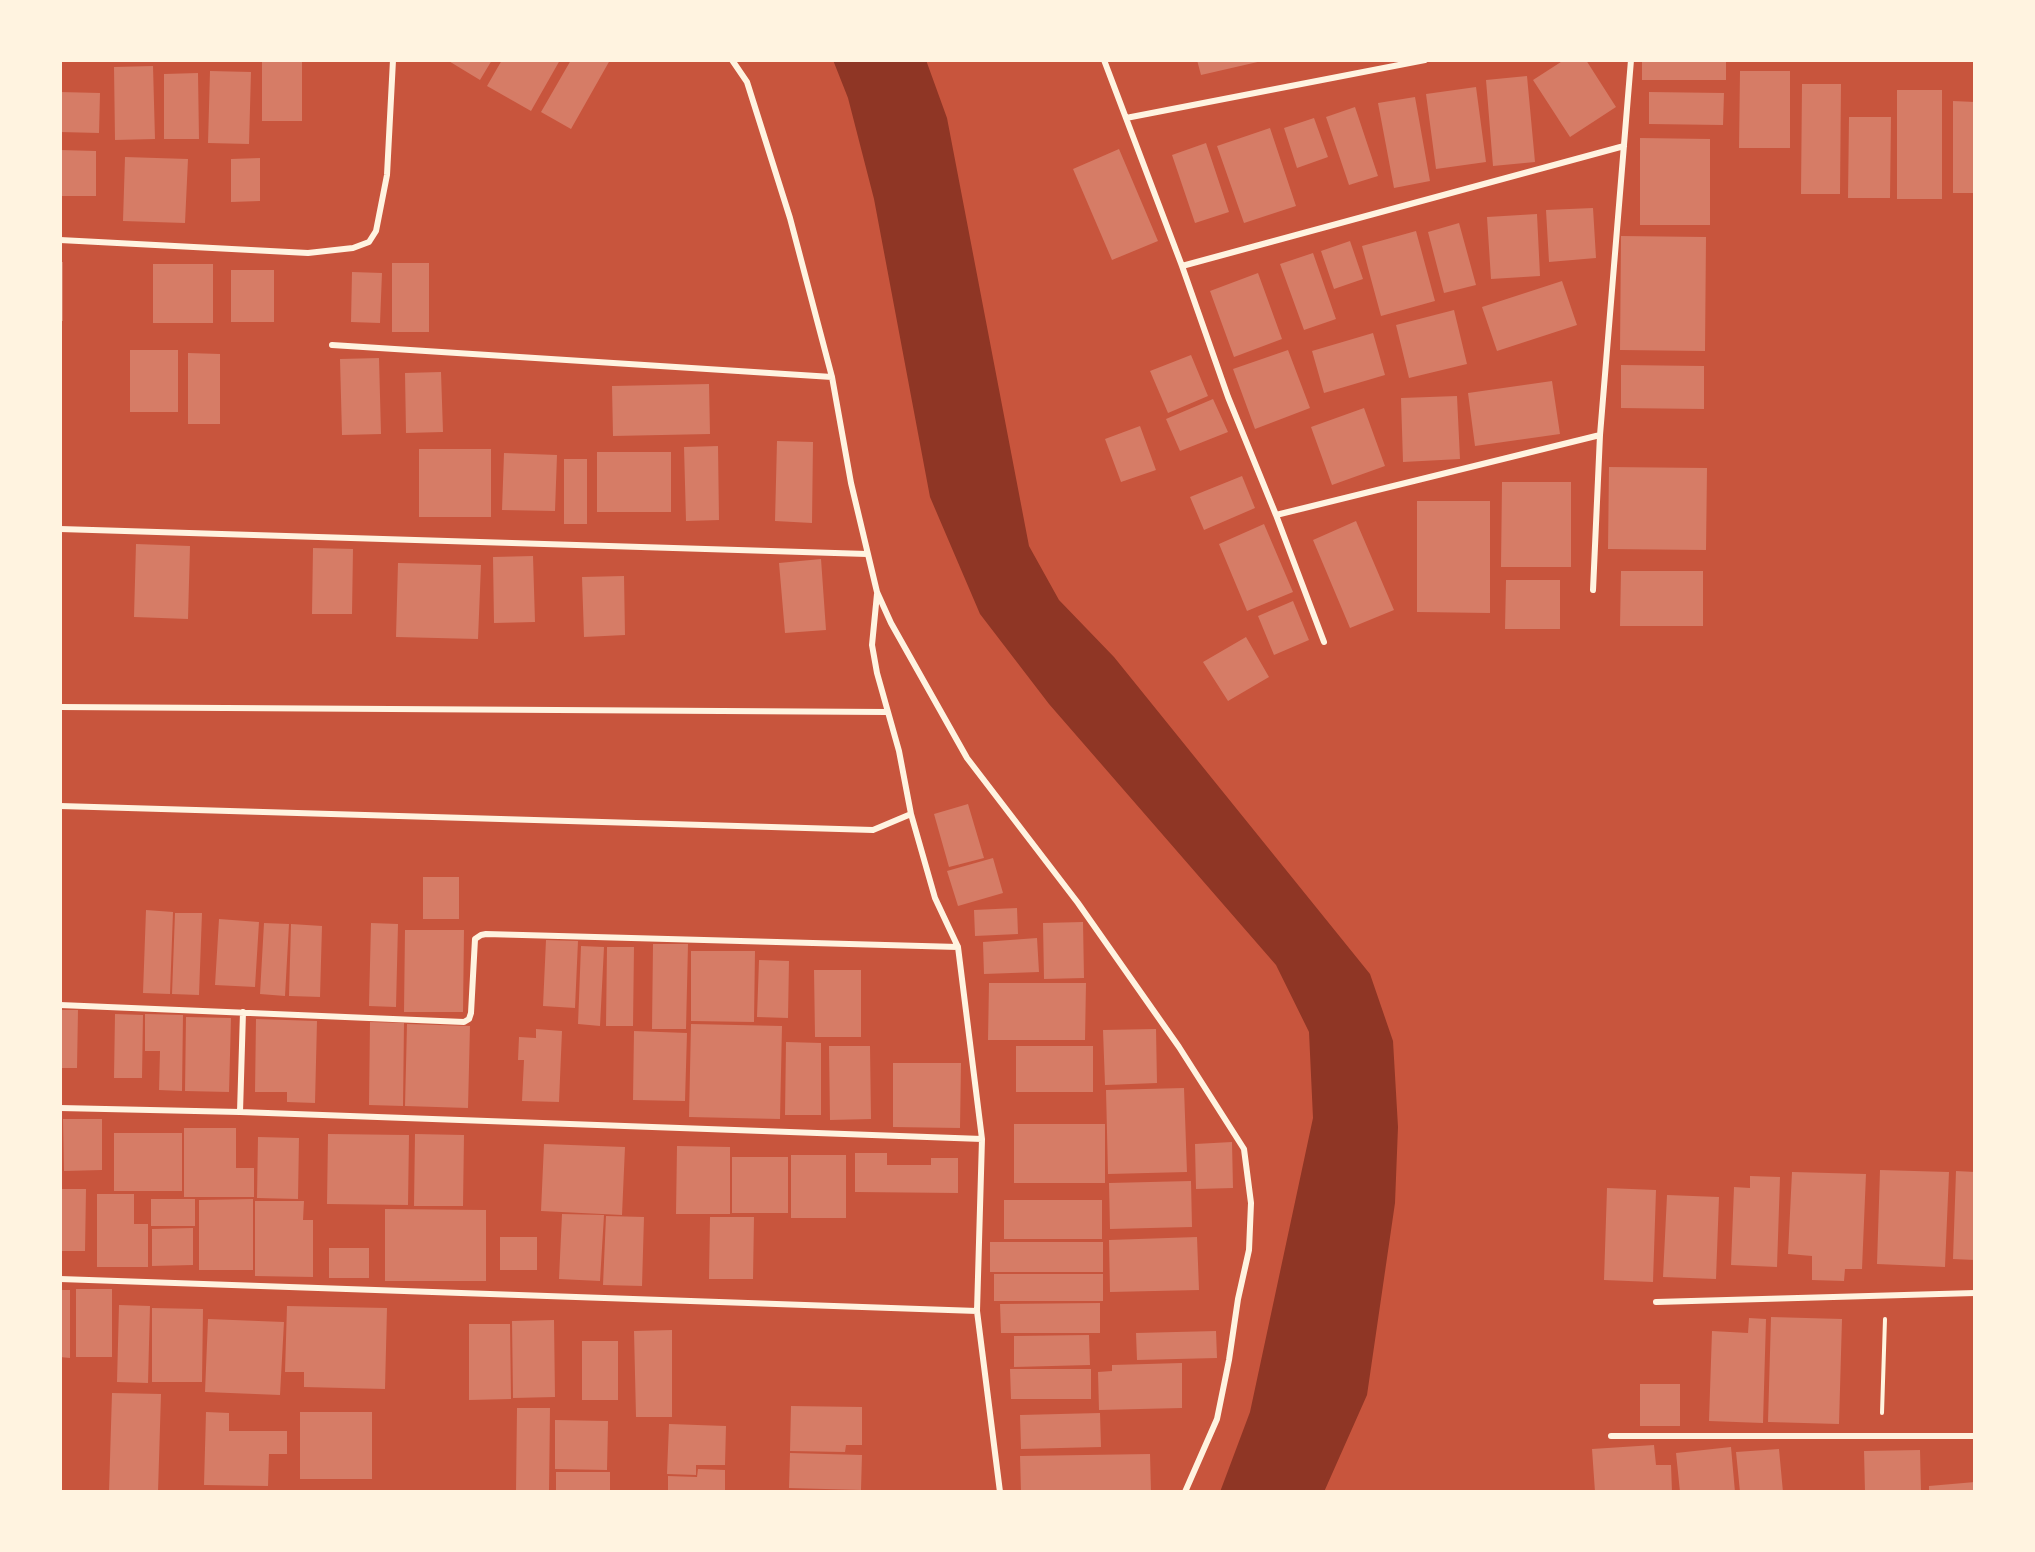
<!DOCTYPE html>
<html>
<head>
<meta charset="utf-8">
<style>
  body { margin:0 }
  #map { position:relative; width:2035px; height:1552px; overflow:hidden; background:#c8553d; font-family:"Varela Round",sans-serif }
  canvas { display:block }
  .frame { position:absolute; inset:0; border:62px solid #fff3e0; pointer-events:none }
</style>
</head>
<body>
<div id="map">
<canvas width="2035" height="1552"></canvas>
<div class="frame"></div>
</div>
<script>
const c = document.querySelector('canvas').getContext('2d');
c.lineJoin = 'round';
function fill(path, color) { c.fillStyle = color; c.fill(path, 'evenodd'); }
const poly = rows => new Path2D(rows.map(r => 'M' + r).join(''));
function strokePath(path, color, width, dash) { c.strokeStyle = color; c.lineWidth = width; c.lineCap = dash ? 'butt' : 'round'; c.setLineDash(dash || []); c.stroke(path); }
fill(poly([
  [833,60,926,60,947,118,1029,546,1059,600,1114,657,1370,974,1393,1041,1398,1127,1395,1203,1367,1395,1324,1492,1220,1492,1250,1412,1313,1118,1309,1032,1276,965,1049,704,980,614,930,497,874,199,848,98]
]), '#8f3625');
fill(poly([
  [262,60,302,60,302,121,262,121],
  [447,60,492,60,480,80],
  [502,60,560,60,531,111,487,86],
  [571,60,610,60,571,129,541,112],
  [1197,60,1262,60,1262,61,1201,75],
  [1564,60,1586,60,1616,107,1570,137,1533,80],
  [1642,60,1726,60,1726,80,1642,80],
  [153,66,155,139,115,140,114,67],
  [210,71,251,72,249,144,208,143],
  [1740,71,1790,71,1790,148,1739,148],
  [198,73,199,139,164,139,164,74],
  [1527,76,1535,162,1493,166,1486,80],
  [1802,84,1841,84,1840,194,1801,194],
  [1476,87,1486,162,1436,169,1426,94],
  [1897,90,1942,90,1942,199,1897,199],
  [60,92,100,93,99,133,60,132],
  [1649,92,1724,93,1723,125,1649,124],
  [1415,97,1430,181,1394,188,1378,103],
  [1953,101,1975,102,1975,193,1953,193],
  [1355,107,1378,176,1349,185,1326,117],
  [1849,117,1891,117,1890,198,1848,198],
  [1314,118,1328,157,1297,168,1284,128],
  [1270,128,1296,206,1244,223,1217,146],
  [1640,138,1710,139,1710,225,1640,225],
  [1206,143,1229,212,1195,223,1172,155],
  [1119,149,1158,241,1112,260,1073,169],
  [60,150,96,151,96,196,60,196],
  [125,157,188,159,185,223,123,221],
  [260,158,260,201,231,202,231,159],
  [1593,208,1596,258,1549,262,1546,210],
  [1537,214,1540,276,1491,279,1487,217],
  [1459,223,1476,285,1444,293,1428,232],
  [1416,231,1435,301,1381,316,1362,246],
  [1621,236,1706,237,1705,351,1620,350],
  [1350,241,1363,279,1334,289,1321,251],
  [1313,253,1336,319,1304,330,1280,264],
  [60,262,63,262,63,321,60,321],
  [392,263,429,263,429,332,392,332],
  [153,264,213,264,213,323,153,323],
  [231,270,274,270,274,322,231,322],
  [352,272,382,273,380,323,351,322],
  [1258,273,1282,339,1234,357,1210,291],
  [1562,281,1577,325,1497,351,1482,307],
  [1454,310,1467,364,1409,378,1396,325],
  [1373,333,1385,375,1324,393,1312,351],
  [130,350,178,350,178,412,130,412],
  [1288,350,1310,408,1255,429,1233,369],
  [188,353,220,354,220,424,188,424],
  [1191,355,1208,396,1168,413,1150,371],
  [379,358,381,434,342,435,340,359],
  [1621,365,1704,366,1704,409,1621,408],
  [441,372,443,432,406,433,405,373],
  [1552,381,1560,434,1475,446,1468,393],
  [709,384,710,434,613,436,612,386],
  [1457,396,1460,459,1403,462,1401,398],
  [1213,399,1228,432,1180,451,1166,419],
  [1364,408,1385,466,1332,485,1311,427],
  [1140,426,1156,470,1121,482,1105,439],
  [777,441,813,442,812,523,775,521],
  [718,446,719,520,686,521,684,447],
  [419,449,491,449,491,517,419,517],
  [597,452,671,452,671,512,597,512],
  [504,453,557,455,555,511,502,510],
  [564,459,587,459,587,524,564,524],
  [1609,467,1707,468,1706,550,1608,549],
  [1242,476,1255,508,1204,530,1190,497],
  [1502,482,1571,482,1571,567,1501,567],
  [1417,501,1490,501,1490,613,1417,612],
  [1356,521,1394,610,1350,628,1313,540],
  [1264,524,1293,592,1247,611,1219,544],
  [136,544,190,546,188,619,134,617],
  [313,548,353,549,352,614,312,614],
  [533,556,535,622,494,623,493,557],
  [821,559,826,630,785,633,779,563],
  [398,563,481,565,478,639,396,637],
  [1621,571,1703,571,1703,626,1620,626],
  [624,576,625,635,584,637,582,577],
  [1506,580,1560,580,1560,629,1505,629],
  [1293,601,1309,640,1274,655,1258,616],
  [1246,637,1269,677,1228,701,1203,662],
  [968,804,984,858,949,867,934,814],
  [993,858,1003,893,958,906,947,871],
  [423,877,459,877,459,919,423,919],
  [1017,908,1018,934,975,936,974,910],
  [146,910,173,912,170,994,143,993],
  [175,913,202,913,199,995,172,994],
  [219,919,259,922,255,987,215,985],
  [1083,922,1084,978,1044,979,1043,923],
  [264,923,289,924,285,996,260,994],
  [371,923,398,924,396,1007,369,1006],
  [291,924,322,926,320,997,289,996],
  [405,930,464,930,463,1012,404,1012],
  [1037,938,1039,972,984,974,983,942],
  [546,940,578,941,575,1008,543,1006],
  [653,944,688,944,686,1029,652,1029],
  [581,946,604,947,600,1026,578,1024],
  [607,947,634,947,633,1026,606,1026],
  [691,951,755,951,754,1022,691,1021],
  [759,960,789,961,788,1018,757,1017],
  [814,970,861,970,861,1037,815,1037],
  [989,983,1086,983,1085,1040,988,1040],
  [60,1010,78,1010,77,1068,60,1068],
  [115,1014,143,1015,142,1078,114,1078],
  [145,1014,183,1015,182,1091,159,1090,160,1051,145,1051],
  [186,1017,231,1018,229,1092,185,1091],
  [256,1019,317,1021,315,1103,287,1102,287,1092,255,1092],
  [370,1022,404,1023,403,1106,369,1105],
  [407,1024,470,1026,468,1108,405,1106],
  [691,1024,782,1026,780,1119,689,1117],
  [536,1029,562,1031,559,1102,522,1101,524,1060,518,1060,519,1037,536,1038],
  [1156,1029,1157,1083,1105,1085,1103,1030],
  [634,1031,687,1033,685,1101,633,1100],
  [786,1042,821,1043,821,1115,785,1115],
  [829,1046,870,1046,871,1119,830,1120],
  [1016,1046,1093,1046,1093,1092,1016,1092],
  [893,1063,961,1063,960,1128,893,1127],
  [1184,1088,1187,1172,1108,1174,1106,1090],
  [63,1119,102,1119,102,1170,64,1171],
  [1014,1124,1105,1124,1105,1183,1014,1183],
  [184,1128,236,1128,236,1168,254,1168,254,1197,184,1197],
  [114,1133,182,1133,182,1191,114,1191],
  [328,1134,409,1135,408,1205,327,1204],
  [415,1134,464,1135,463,1206,414,1206],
  [258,1137,299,1138,298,1199,257,1198],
  [1232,1142,1233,1188,1196,1189,1195,1144],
  [544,1144,625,1147,622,1215,541,1211],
  [677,1146,730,1147,730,1214,676,1214],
  [855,1153,887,1153,887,1165,931,1165,931,1158,958,1158,958,1193,855,1192],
  [791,1155,846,1155,846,1218,791,1218],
  [732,1157,788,1157,788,1213,732,1213],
  [1880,1170,1949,1172,1945,1267,1877,1264],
  [1956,1171,1975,1172,1975,1260,1953,1259],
  [1792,1172,1866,1174,1862,1269,1845,1269,1844,1281,1812,1280,1812,1256,1788,1254],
  [1750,1176,1780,1177,1777,1267,1731,1265,1734,1187,1750,1188],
  [1191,1181,1192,1227,1110,1229,1109,1183],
  [1607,1188,1656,1190,1653,1282,1604,1280],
  [60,1189,86,1189,85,1251,60,1251],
  [97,1194,134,1194,134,1224,148,1224,148,1267,97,1267],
  [1667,1195,1719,1197,1716,1279,1663,1277],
  [151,1199,195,1199,195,1226,151,1226],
  [253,1199,253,1270,199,1270,199,1200],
  [1004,1200,1102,1200,1102,1239,1004,1239],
  [255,1201,304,1201,303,1220,313,1220,313,1277,255,1276],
  [385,1209,486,1210,486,1281,385,1281],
  [562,1214,604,1215,600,1281,559,1279],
  [606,1216,644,1217,642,1286,603,1285],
  [710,1217,754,1217,753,1279,709,1279],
  [193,1228,193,1265,152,1266,152,1229],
  [500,1237,537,1237,537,1270,500,1270],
  [1197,1237,1199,1290,1110,1292,1109,1240],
  [990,1242,1103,1242,1103,1272,990,1272],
  [329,1248,369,1248,369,1278,329,1278],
  [994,1274,1103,1274,1103,1301,994,1301],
  [76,1289,112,1289,112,1357,76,1357],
  [60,1290,70,1290,70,1358,60,1357],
  [1100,1303,1100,1333,1001,1333,1000,1304],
  [119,1305,150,1306,148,1383,117,1382],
  [287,1306,387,1308,385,1389,304,1387,304,1372,285,1372],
  [152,1308,203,1309,202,1382,152,1382],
  [1771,1317,1842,1319,1839,1424,1768,1422],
  [1749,1318,1766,1319,1763,1423,1709,1421,1712,1331,1748,1333],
  [208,1319,284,1322,280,1395,205,1392],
  [554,1320,555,1397,513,1398,512,1321],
  [469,1324,510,1324,511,1399,469,1400],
  [672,1330,672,1417,636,1417,634,1331],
  [1216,1331,1217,1358,1137,1360,1136,1333],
  [1089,1335,1090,1365,1014,1367,1014,1336],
  [582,1341,618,1341,618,1400,582,1400],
  [1182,1363,1182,1408,1099,1410,1098,1372,1112,1371,1112,1365],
  [1010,1369,1091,1369,1091,1399,1011,1399],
  [1640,1384,1680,1384,1680,1426,1640,1426],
  [112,1393,161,1394,158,1492,109,1492],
  [791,1406,862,1407,862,1445,846,1445,845,1452,790,1451],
  [517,1408,550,1408,549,1492,516,1492],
  [206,1412,229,1413,229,1431,287,1431,287,1454,269,1454,268,1486,204,1485],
  [300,1412,372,1412,372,1479,300,1479],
  [1100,1413,1101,1447,1021,1449,1020,1415],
  [555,1420,608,1421,607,1470,555,1469],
  [669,1424,726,1426,725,1465,696,1465,696,1475,667,1474],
  [1654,1445,1656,1465,1671,1465,1672,1492,1595,1492,1592,1449],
  [1731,1447,1735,1492,1680,1492,1676,1453],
  [1779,1449,1783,1492,1740,1492,1736,1452],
  [1920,1450,1921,1492,1865,1492,1864,1451],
  [790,1453,862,1455,861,1490,789,1488],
  [1150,1454,1151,1492,1021,1492,1020,1456],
  [698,1469,725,1470,725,1492,668,1492,668,1476,697,1477],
  [556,1472,610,1472,610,1492,556,1492],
  [1975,1482,1975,1492,1929,1492,1929,1486]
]), '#d67c66');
strokePath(poly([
  [1882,1413,1885,1319]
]), '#fff3e0', 4);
strokePath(poly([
  [732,60,747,82,790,218,832,377,851,483,877,592,891,623,967,758,1078,903,1179,1047,1244,1149,1251,1203,1249,1250,1238,1299,1229,1360,1217,1419,1185,1492],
  [1104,60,1182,266,1228,397,1276,515,1324,642],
  [1126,118,1425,60],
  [60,240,308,253,353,248,369,242,376,231,387,175,393,60],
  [1182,266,1624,146],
  [332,345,832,377],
  [1276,515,1600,435],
  [60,529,867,554],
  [1593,590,1600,435,1631,60],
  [877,594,872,645,877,673,899,751,911,814,935,898,958,947,982,1139,977,1311,1000,1492],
  [60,707,887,712],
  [60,806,873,830,911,814],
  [60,1005,464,1022,469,1019,471,1013,475,939,481,935,486,934,958,947],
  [60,1108,240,1112,982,1139],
  [240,1112,243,1012],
  [60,1279,977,1311],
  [1656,1302,1975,1293],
  [1611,1436,1975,1436]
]), '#fff3e0', 6);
</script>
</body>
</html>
